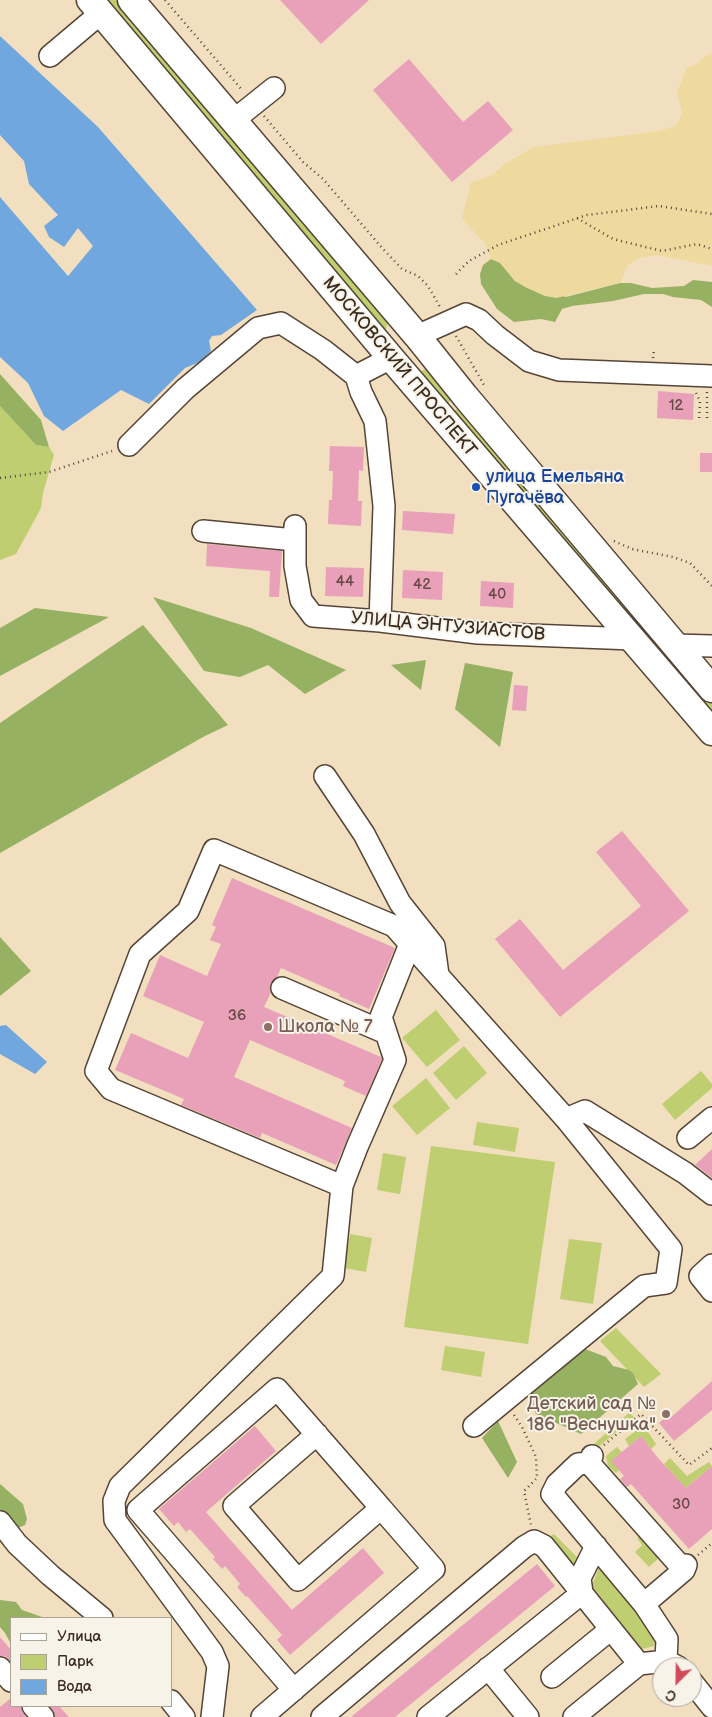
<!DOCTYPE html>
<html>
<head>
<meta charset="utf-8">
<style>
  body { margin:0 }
  #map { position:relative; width:712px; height:1717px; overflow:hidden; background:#f1dfc0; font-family:"Balsamiq Sans",sans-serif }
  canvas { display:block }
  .legend { position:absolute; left:10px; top:1617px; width:162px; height:90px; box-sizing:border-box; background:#f7f3e8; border:1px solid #aca397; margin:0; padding:6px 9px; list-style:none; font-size:15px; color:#3b2a1e }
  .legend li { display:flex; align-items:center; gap:10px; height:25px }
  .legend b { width:25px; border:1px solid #aca397 }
  .north { position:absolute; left:652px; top:1657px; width:50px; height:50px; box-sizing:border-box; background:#f7f3e8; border:1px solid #aca397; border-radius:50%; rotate:203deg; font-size:14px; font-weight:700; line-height:20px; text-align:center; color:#3b2a1e }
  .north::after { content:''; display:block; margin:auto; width:18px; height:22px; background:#d1495b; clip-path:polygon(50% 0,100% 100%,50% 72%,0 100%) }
</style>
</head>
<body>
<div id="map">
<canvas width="712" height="1717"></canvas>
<ul class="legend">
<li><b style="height:6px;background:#fff"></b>Улица</li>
<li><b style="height:14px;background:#bece70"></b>Парк</li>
<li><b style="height:14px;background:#70a7de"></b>Вода</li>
</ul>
<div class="north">С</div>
</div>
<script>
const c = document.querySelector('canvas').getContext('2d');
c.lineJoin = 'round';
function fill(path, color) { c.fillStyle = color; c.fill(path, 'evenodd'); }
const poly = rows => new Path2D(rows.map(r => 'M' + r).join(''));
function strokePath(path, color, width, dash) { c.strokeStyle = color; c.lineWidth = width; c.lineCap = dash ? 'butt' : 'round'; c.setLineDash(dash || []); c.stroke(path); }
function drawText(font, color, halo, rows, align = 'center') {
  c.font = font + ' "Balsamiq Sans",sans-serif'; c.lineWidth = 4; c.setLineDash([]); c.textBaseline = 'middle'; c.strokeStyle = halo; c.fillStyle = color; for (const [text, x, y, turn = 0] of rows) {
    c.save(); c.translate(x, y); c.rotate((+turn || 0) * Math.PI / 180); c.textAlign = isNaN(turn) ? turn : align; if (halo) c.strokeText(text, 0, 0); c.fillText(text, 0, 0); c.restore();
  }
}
fill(poly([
  [99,0,116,0,388,321,386,329,382,331],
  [424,369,427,369,454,398,445,406,420,374],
  [0,406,36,445,49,447,54,455,43,493,41,508,16,554,0,560],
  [459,407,712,703,712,720,451,414],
  [436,1010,460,1040,427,1067,402,1038],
  [464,1046,487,1073,456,1100,433,1073],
  [701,1071,712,1084,712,1088,675,1120,662,1104],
  [426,1078,450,1108,417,1135,392,1106],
  [477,1122,519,1128,515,1152,473,1145],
  [431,1146,555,1162,528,1344,404,1327],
  [383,1153,406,1157,400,1194,377,1190],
  [350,1234,372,1238,366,1272,344,1268],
  [569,1239,602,1243,593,1304,560,1299],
  [616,1328,661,1374,644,1387,600,1341],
  [445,1346,485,1352,481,1377,441,1370],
  [629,1413,634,1417,590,1454,587,1450],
  [637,1430,648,1432,656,1444,651,1449,641,1436,629,1446,625,1439],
  [617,1447,622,1452,612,1461,619,1470,616,1473,608,1466,606,1456],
  [670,1458,687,1476,709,1462,712,1466,686,1488,664,1464],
  [642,1532,663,1554,649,1567,635,1552,642,1545,637,1538],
  [554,1534,580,1560,573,1570,547,1538],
  [601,1562,658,1630,654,1646,642,1649,591,1588]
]), '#bece70');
fill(poly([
  [491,259,500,262,515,281,566,297,620,283,631,283,652,288,684,286,693,280,712,282,712,307,701,300,673,297,663,294,644,294,613,301,572,306,562,309,555,322,541,319,514,322,497,309,481,284,480,274,483,265],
  [0,374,41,420,49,447,36,445,0,406],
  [153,597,251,628,346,670,305,694,268,665,240,677,204,671],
  [35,608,109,617,0,676,0,628],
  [143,625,228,725,203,737,0,853,0,723],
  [426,660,421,690,391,665],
  [465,663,513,672,500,747,455,709],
  [0,937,31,971,0,996],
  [585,1349,606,1357,613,1366,629,1370,633,1373,638,1384,581,1434,536,1414,527,1396],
  [498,1421,517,1462,508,1478,482,1438],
  [0,1484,23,1504,27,1519,25,1525,18,1528,11,1526,0,1510],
  [0,1600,16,1602,22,1610,45,1618,11,1618,11,1644,5,1633,0,1627]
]), '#96b162');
fill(poly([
  [712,52,712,266,657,255,638,258,627,266,620,283,556,298,545,296,525,287,515,281,500,263,491,259,486,244,462,219,471,182,483,179,492,175,506,163,534,147,659,131,675,126,679,122,682,112,677,93,687,67,693,66]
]), '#eeda9e');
fill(poly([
  [0,36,98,127,257,310,221,335,212,336,209,341,211,351,200,362,185,368,149,404,121,390,63,431,44,416,28,383,0,357,0,197,68,276,93,246,78,228,64,247,49,237,44,226,58,215,29,184,24,161,0,135],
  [6,1025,47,1062,35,1074,0,1054,0,1026]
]), '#70a7de');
fill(poly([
  [280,0,369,0,321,44],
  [409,59,463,122,488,101,513,130,452,182,373,90],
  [658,391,694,394,693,420,657,418],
  [330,446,364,447,363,471,359,470,358,501,362,501,361,526,328,524,329,500,332,500,333,471,329,471],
  [700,453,712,453,712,472,700,472],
  [403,511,455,514,453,534,402,530],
  [207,544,282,551,279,597,269,597,270,571,206,566],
  [326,567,364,568,363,597,325,596],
  [403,570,443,572,442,600,402,598],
  [481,581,514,583,513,608,480,606],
  [514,685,528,686,526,711,512,710],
  [622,831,689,911,560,1017,495,939,520,919,563,970,641,906,596,852],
  [232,878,395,948,369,1009,339,996,340,994,281,968,277,977,271,983,271,992,264,1007,381,1057,382,1059,366,1096,343,1086,345,1081,250,1040,234,1077,352,1128,336,1165,262,1133,260,1138,181,1105,184,1099,115,1070,131,1033,188,1058,204,1022,143,996,160,955,207,976,221,944,210,940,216,927,212,925],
  [712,1149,712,1178,695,1165],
  [712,1381,712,1410,674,1441,659,1423,668,1415,670,1418],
  [255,1426,276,1451,206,1512,292,1610,363,1548,384,1573,290,1655,277,1640,282,1635,247,1596,246,1597,237,1587,240,1584,225,1566,222,1569,213,1559,215,1557,190,1529,186,1532,178,1522,174,1526,159,1509],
  [641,1436,658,1458,686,1488,712,1466,712,1529,689,1549,631,1484,627,1487,620,1479,624,1476,611,1461],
  [537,1564,555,1586,395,1717,351,1717],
  [0,1637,11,1650,11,1662,5,1656,0,1656],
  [11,1698,11,1706,21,1706,21,1709,26,1717,0,1717,0,1707],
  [50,1706,59,1706,69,1717,55,1717,55,1714]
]), '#e8a1b9');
const minor = poly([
  [50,56,101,13],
  [234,120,274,88],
  [417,336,466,314,479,320,495,335,529,361,559,370,712,376],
  [356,376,391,358],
  [129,445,185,389,258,328,281,323,323,350,356,376,361,392,375,421,384,506,380,621],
  [295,526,295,566,301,600,313,616,380,621,478,633,633,639],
  [203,531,295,540],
  [674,645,712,646],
  [325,776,364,834,400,903,434,946,438,975],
  [410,944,566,1119,671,1249,666,1283,644,1286,474,1426],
  [282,988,386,1033],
  [566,1119,585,1111,685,1173,712,1194],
  [688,1138,712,1118],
  [712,1265,700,1276,712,1291],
  [592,1456,589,1463,578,1464,557,1484,552,1494,644,1604,684,1570,686,1565],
  [589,1463,684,1570],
  [0,1522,17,1544,50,1575,102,1618],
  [582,1593,580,1578,596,1546],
  [644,1604,667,1639,666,1661],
  [0,1668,11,1681],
  [488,1668,528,1717],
  [552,1677,611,1629],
  [692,1682,712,1707],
  [294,1690,138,1510,277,1389,381,1508],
  [171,1701,184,1717],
  [33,1706,43,1717],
  [212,1717,218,1666,212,1652,115,1520,114,1501,120,1486,333,1276,342,1186,111,1089,96,1071,140,954,188,911,214,850,394,926,410,944,381,1017,395,1060,357,1147,342,1186],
  [262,1717,434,1569,381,1508,298,1580,234,1506,317,1434],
  [322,1717,524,1547,534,1541,544,1546,639,1664,666,1661,678,1667],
  [428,1717,582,1593],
  [574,1717,639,1664]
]);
const major = poly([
  [90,0,391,358,712,732],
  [131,0,417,336,465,396,712,689]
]);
strokePath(minor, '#564536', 24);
strokePath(major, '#564536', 29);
strokePath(poly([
  [165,0,243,91],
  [264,116,303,162,323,179,383,249,402,269,418,276,428,286,440,307],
  [577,218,613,239,662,251,697,244,712,249],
  [456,274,469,261,498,245,587,215,659,206,712,214],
  [456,336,484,385],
  [653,358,654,350],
  [707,392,707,418],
  [696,393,700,401,699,422],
  [0,478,49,472,112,451],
  [614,541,632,549,673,557,690,563,712,586],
  [514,1415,522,1427,536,1457,537,1478,524,1491,531,1525],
  [604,1445,641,1414,689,1465,712,1448],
  [698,1555,712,1543]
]), '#564536', 2.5, [1, 4]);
strokePath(minor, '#fff', 21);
strokePath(major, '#fff', 26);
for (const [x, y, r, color] of [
  [476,487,5,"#1a4fb4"],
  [268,1027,5,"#8d6e63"],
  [666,1414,5,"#8d6e63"]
]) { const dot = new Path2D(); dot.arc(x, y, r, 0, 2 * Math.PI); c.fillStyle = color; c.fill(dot); strokePath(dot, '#f7f3e8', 2); }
drawText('15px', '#664845', null, [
  ["12",676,406],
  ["44",345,582],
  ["42",422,585],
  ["40",497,595],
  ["36",237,1016],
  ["30",681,1505]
]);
drawText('18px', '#3b2a1e', '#f7f3e8', [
  ["МОСКОВСКИЙ ПРОСПЕКТ",399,367,50],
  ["УЛИЦА ЭНТУЗИАСТОВ",448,627,5]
]);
drawText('18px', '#164399', '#f7f3e8', [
  ["улица Емельяна",486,477],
  ["Пугачёва",486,498]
], 'left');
drawText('18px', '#785e54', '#f7f3e8', [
  ["Школа № 7",278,1027],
  ["Детский сад №",656,1404,"right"],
  ["186 \"Веснушка\"",656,1425,"right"]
], 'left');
</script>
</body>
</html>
